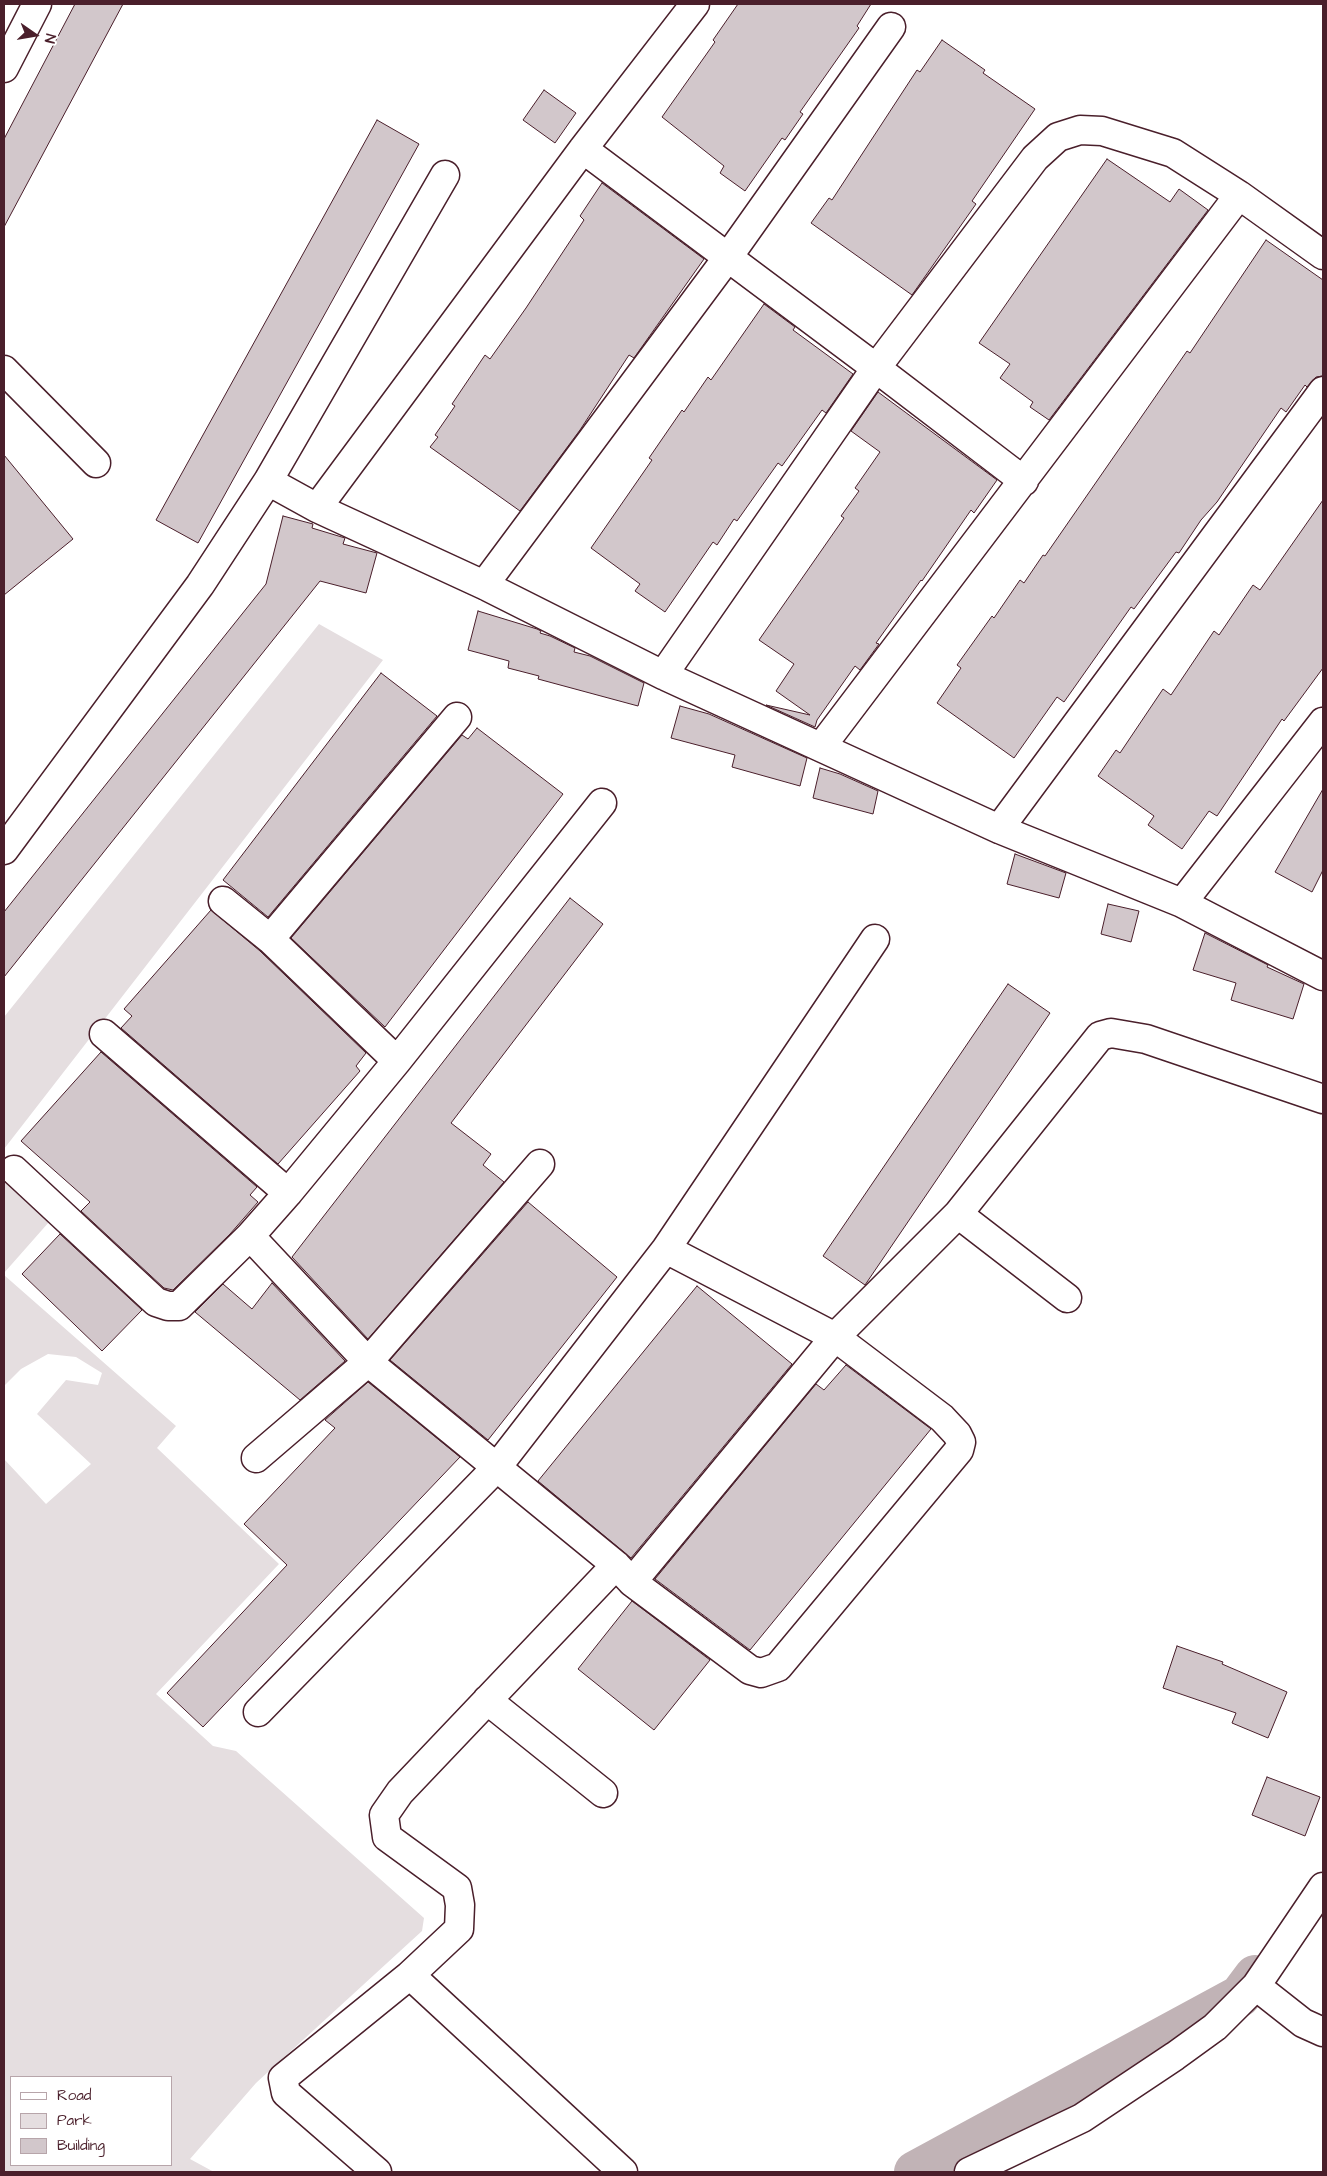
<!DOCTYPE html>
<html>
<head>
<meta charset="utf-8">
<style>
  body { margin:0 }
  #map { position:relative; width:1327px; height:2176px; overflow:hidden; background:#fff; font-family:"Architects Daughter",sans-serif }
  canvas { display:block }
  .frame { position:absolute; inset:0; border:5px solid #4a1f2b; pointer-events:none }
  .legend { position:absolute; left:10px; top:2076px; width:162px; height:90px; box-sizing:border-box; background:#fff; border:1px solid #b7a5aa; margin:0; padding:6px 9px; list-style:none; font-size:15px; color:#4a1f2b }
  .legend li { display:flex; align-items:center; gap:10px; height:25px }
  .legend b { width:25px; border:1px solid #b7a5aa }
  .north { position:absolute; left:10px; top:10px; width:50px; height:50px; -webkit-text-stroke:4px #fff; paint-order:stroke; rotate:103deg; font-size:14px; font-weight:700; line-height:20px; text-align:center; color:#4a1f2b }
  .north::after { content:''; display:block; margin:auto; width:18px; height:22px; background:#4a1f2b; clip-path:polygon(50% 0,100% 100%,50% 72%,0 100%) }
</style>
</head>
<body>
<div id="map">
<canvas width="1327" height="2176"></canvas>
<div class="frame"></div>
<ul class="legend">
<li><b style="height:6px;background:#fff"></b>Road</li>
<li><b style="height:14px;background:#e5dee0"></b>Park</li>
<li><b style="height:14px;background:#d2c7cb"></b>Building</li>
</ul>
<div class="north">N</div>
</div>
<script>
const c = document.querySelector('canvas').getContext('2d');
c.lineJoin = 'round';
function fill(path, color) { c.fillStyle = color; c.fill(path, 'evenodd'); }
const poly = rows => new Path2D(rows.map(r => 'M' + r).join(''));
function strokePath(path, color, width, dash) { c.strokeStyle = color; c.lineWidth = width; c.lineCap = dash ? 'butt' : 'round'; c.setLineDash(dash || []); c.stroke(path); }
fill(poly([
  [319,624,383,660,4,1149,4,1017],
  [4,1169,49,1222,4,1273],
  [4,1275,176,1426,157,1448,279,1564,156,1694,213,1746,236,1751,424,1918,422,1931,256,2083,190,2159,214,2172,4,2172,4,1459,46,1504,91,1464,37,1414,66,1380,98,1385,102,1373,76,1357,48,1354,21,1369,4,1386],
  [11,2077,171,2077,171,2165,11,2165]
]), '#e5dee0');
strokePath(poly([
  [915,2172,1240,1996,1255,1976]
]), '#c1b3b6', 42);
const building = poly([
  [75,4,123,4,4,227,4,139,75,4],
  [738,4,871,4,857,26,859,28,800,112,803,114,785,140,782,138,745,191,720,173,724,166,662,117,715,42,713,40,738,4],
  [942,40,985,70,983,73,1035,109,972,201,976,204,912,295,811,223,829,198,832,200,917,70,920,72,942,40],
  [544,90,576,113,555,143,523,120,544,90],
  [377,120,419,144,198,543,156,520,377,120],
  [1107,159,1170,202,1179,189,1208,210,1049,420,1030,407,1033,402,1000,378,1010,364,979,343,1107,159],
  [602,183,704,259,634,358,629,355,580,430,520,511,430,447,438,437,435,435,455,406,452,404,485,355,490,359,526,308,584,220,580,216,602,183],
  [1266,240,1323,280,1323,376,1316,377,1307,387,1305,385,1286,412,1281,408,1217,502,1201,520,1179,553,1176,552,1134,609,1131,607,1064,702,1057,697,1014,758,937,703,961,668,957,665,992,616,994,618,1020,580,1024,583,1043,555,1045,556,1187,351,1190,353,1266,240],
  [764,304,795,327,793,330,853,374,826,413,822,410,782,466,778,463,737,521,734,519,717,545,713,542,665,612,635,591,640,584,591,548,652,460,649,458,682,410,684,412,708,377,711,380,764,304],
  [878,392,997,480,974,513,971,510,922,581,921,580,876,643,879,644,860,670,855,666,817,720,815,727,766,705,810,715,776,691,794,664,759,640,844,518,841,516,859,491,855,488,880,452,851,431,878,392],
  [4,455,73,539,4,595,4,455],
  [1323,500,1323,668,1284,721,1282,719,1217,816,1209,811,1182,849,1148,825,1154,816,1098,776,1116,750,1120,753,1163,689,1171,695,1214,631,1219,635,1253,585,1260,590,1323,500],
  [283,516,313,524,312,528,345,538,343,544,377,553,366,593,320,581,4,977,4,912,266,584,283,516],
  [478,611,537,629,541,631,540,633,550,636,575,648,574,652,590,656,644,683,638,706,538,679,539,676,508,668,509,661,468,650,478,611],
  [381,673,437,716,268,917,223,880,381,673],
  [680,706,709,714,807,758,800,786,732,767,735,755,671,738,680,706],
  [477,728,563,794,385,1027,291,938,462,735,468,739,477,728],
  [820,768,840,774,878,791,873,814,813,798,820,768],
  [1323,789,1323,870,1312,892,1275,872,1323,789],
  [1015,854,1066,873,1059,898,1007,884,1015,854],
  [570,898,603,924,451,1123,491,1154,483,1165,504,1182,368,1339,292,1257,570,898],
  [1108,904,1139,911,1131,942,1101,934,1108,904],
  [211,910,260,951,366,1053,356,1066,360,1071,278,1164,121,1028,132,1016,124,1009,211,910],
  [1205,933,1268,965,1267,967,1304,984,1293,1019,1231,1000,1236,983,1193,970,1205,933],
  [1008,984,1050,1013,865,1285,823,1256,1008,984],
  [101,1052,257,1187,250,1195,258,1202,230,1234,173,1290,164,1288,81,1211,90,1202,21,1141,101,1052],
  [528,1202,617,1277,488,1440,390,1360,528,1202],
  [60,1234,142,1310,102,1351,22,1274,60,1234],
  [272,1283,345,1361,300,1400,195,1312,223,1284,252,1309,272,1283],
  [697,1286,792,1364,631,1558,538,1481,697,1286],
  [846,1365,931,1429,750,1650,655,1579,816,1384,824,1390,846,1365],
  [368,1382,460,1457,203,1727,167,1693,287,1565,244,1524,335,1428,325,1420,368,1382],
  [632,1601,710,1660,654,1730,578,1669,632,1601],
  [1177,1646,1223,1662,1222,1664,1287,1692,1268,1738,1232,1723,1236,1713,1163,1688,1177,1646],
  [1267,1777,1320,1797,1305,1836,1252,1815,1267,1777]
]);
fill(building, '#d2c7cb');
strokePath(building, '#4a1f2b', 1);
const minor = poly([
  [4,68,37,4],
  [583,149,876,368,1024,481],
  [4,370,96,463],
  [268,481,317,508,484,585,663,675,999,829,1182,903,1323,976],
  [317,508,583,149,695,4],
  [484,585,728,257,891,27],
  [663,675,876,368,1035,158,1058,137,1080,130,1102,131,1173,153,1239,195,1323,255],
  [821,747,1239,195],
  [999,829,1323,391],
  [4,850,200,585,268,481,445,175],
  [223,901,270,939,397,1061],
  [1182,903,1323,722],
  [270,939,457,717],
  [104,1034,288,1193],
  [14,1170,156,1302,168,1306,179,1306,250,1236,288,1193,397,1061,602,803],
  [958,1214,1067,1298],
  [250,1236,368,1362,616,1565,632,1582,750,1670,761,1673,778,1667,959,1450,961,1442,957,1434,942,1418,835,1337,666,1249],
  [256,1458,368,1362,540,1164],
  [616,1565,400,1792,384,1815,387,1837,457,1888,460,1905,459,1929,410,1975,623,2172],
  [632,1582,835,1337,958,1214,1100,1036,1111,1033,1146,1039,1323,1099],
  [487,1700,603,1793],
  [258,1712,497,1467,666,1249,875,939],
  [1256,1986,1303,2023,1323,2032],
  [377,2172,286,2093,283,2078,410,1975],
  [969,2172,1082,2118,1175,2056,1215,2027,1256,1986,1323,1887]
]);
strokePath(minor, '#4a1f2b', 31);
strokePath(minor, '#fff', 28);
</script>
</body>
</html>
